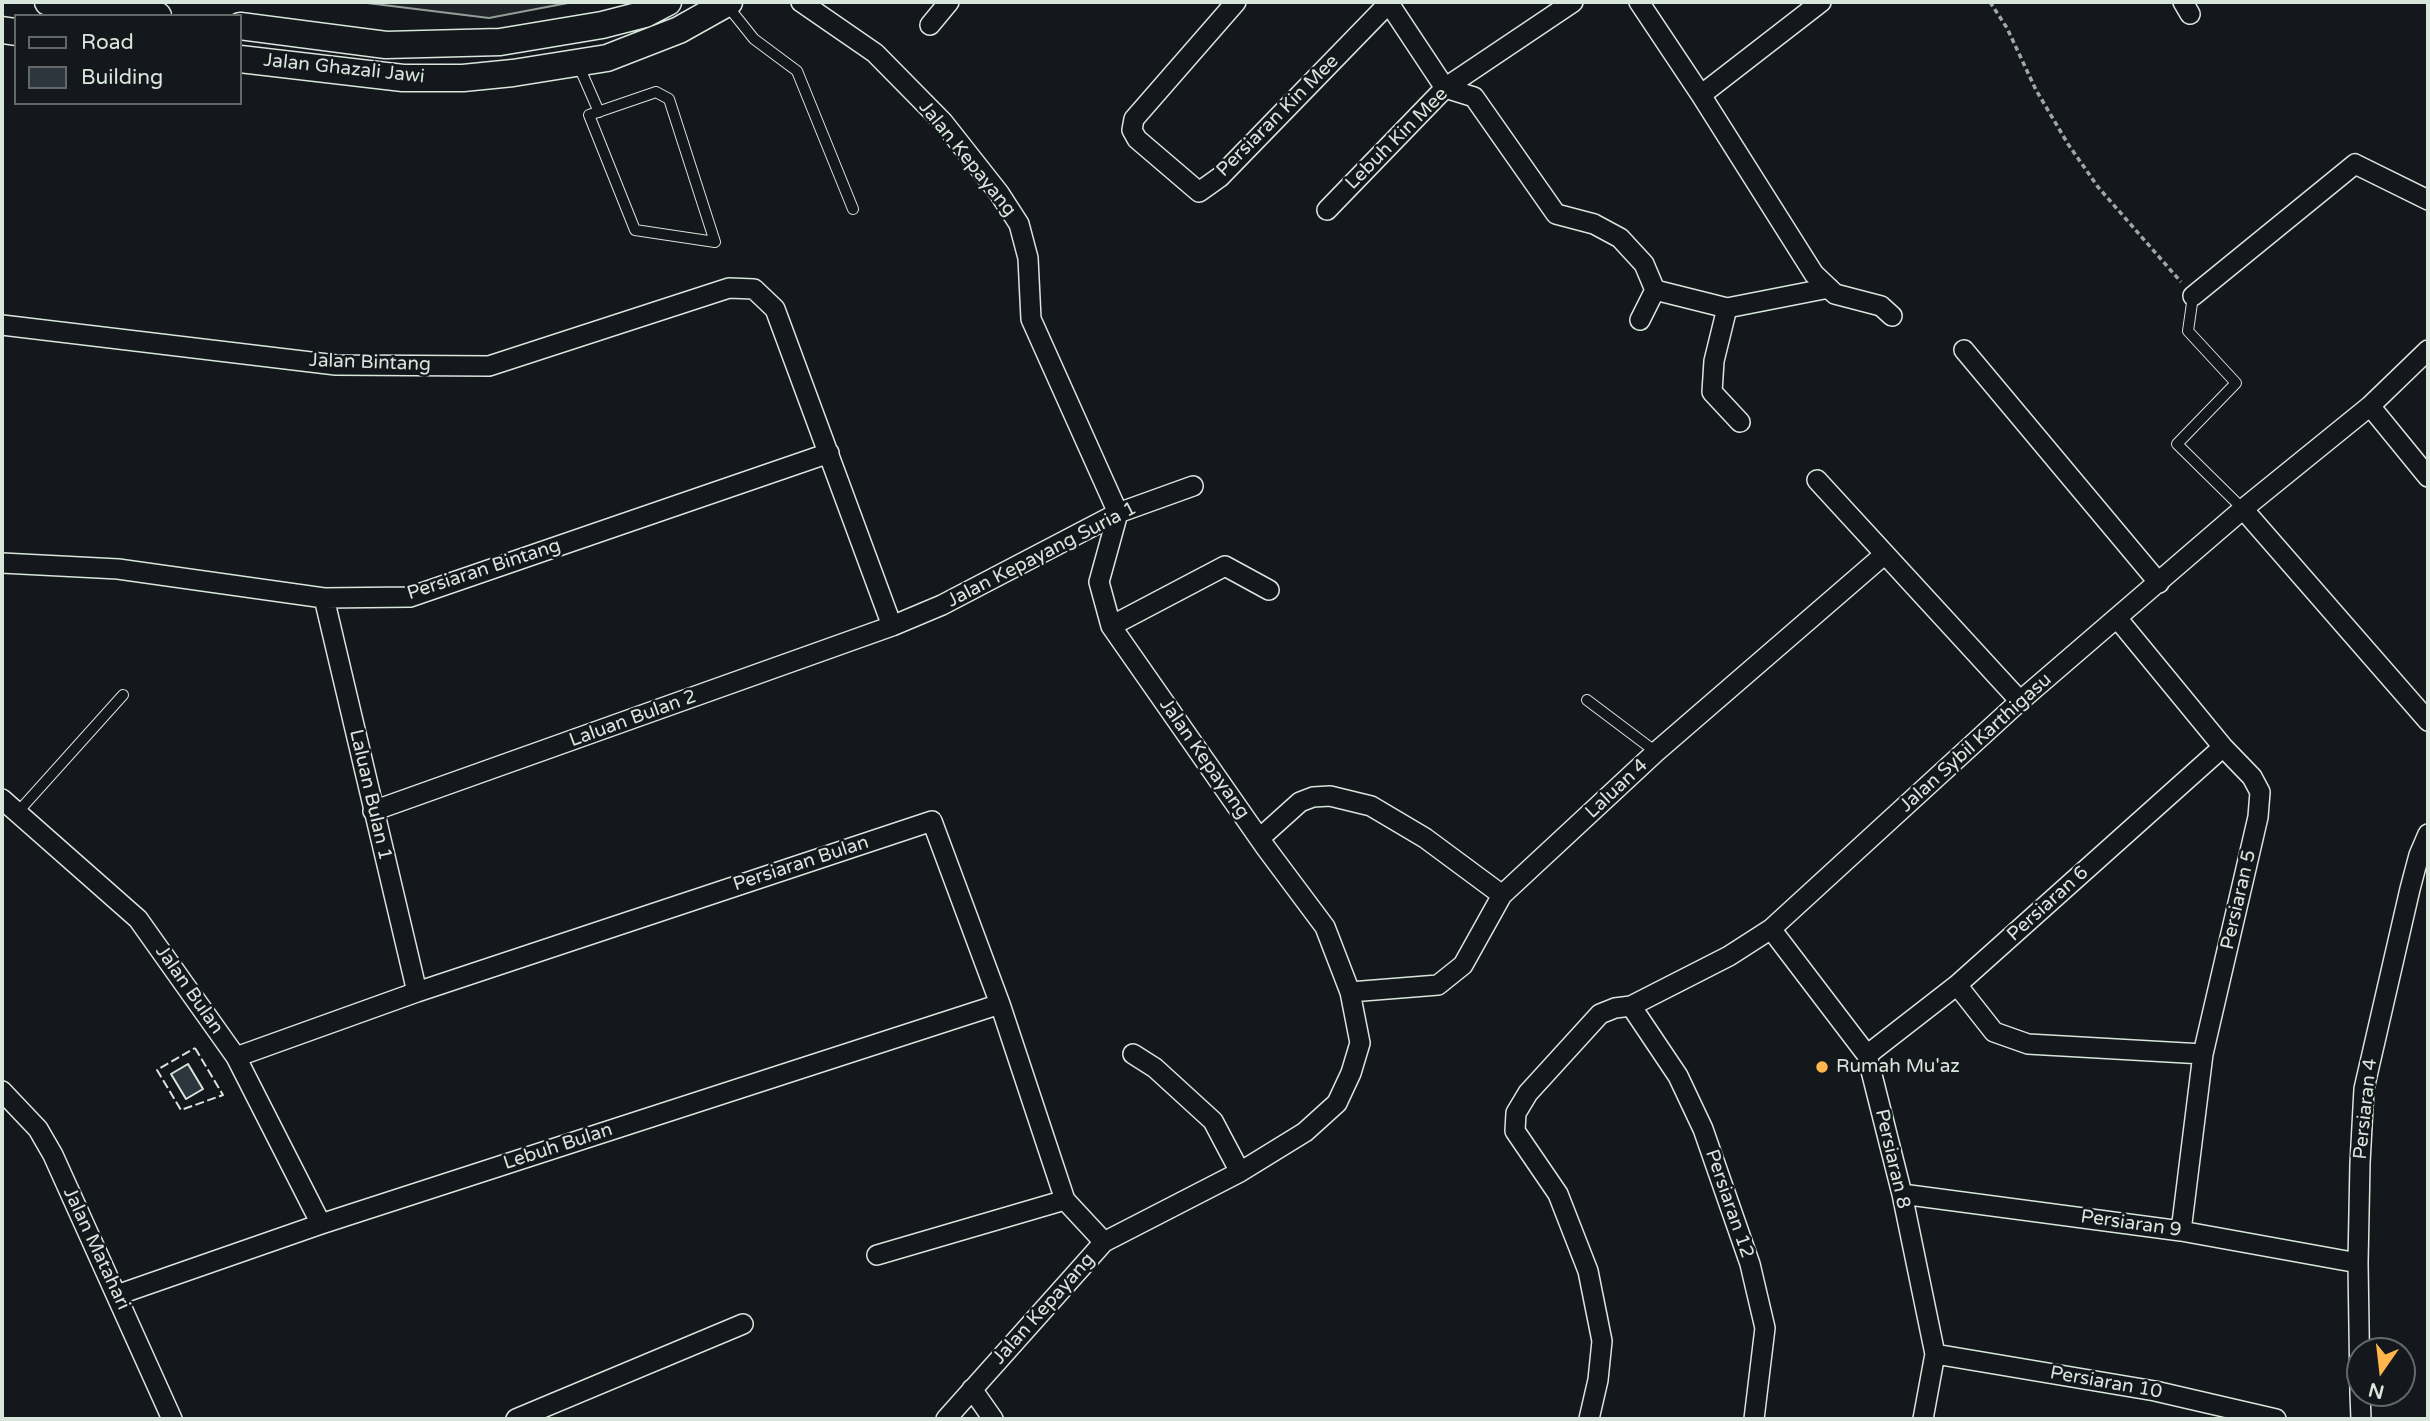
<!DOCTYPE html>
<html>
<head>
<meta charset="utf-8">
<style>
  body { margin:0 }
  #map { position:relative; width:2430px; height:1421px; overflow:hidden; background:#14181c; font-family:"Varela Round",sans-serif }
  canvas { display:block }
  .frame { position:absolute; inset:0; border:4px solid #d8e6dc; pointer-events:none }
  .legend { position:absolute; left:14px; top:14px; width:228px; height:91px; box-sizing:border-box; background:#14181c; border:2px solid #626a69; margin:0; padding:9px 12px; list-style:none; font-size:21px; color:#d8e6dc }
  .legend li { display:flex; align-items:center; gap:14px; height:35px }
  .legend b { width:35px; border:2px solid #626a69 }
  .north { position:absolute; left:2346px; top:1337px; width:70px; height:70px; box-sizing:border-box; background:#14181c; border:2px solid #626a69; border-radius:50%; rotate:194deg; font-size:19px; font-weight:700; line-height:28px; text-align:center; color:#d8e6dc }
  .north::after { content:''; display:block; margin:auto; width:24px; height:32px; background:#ffb74d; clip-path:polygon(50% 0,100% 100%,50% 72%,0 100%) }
</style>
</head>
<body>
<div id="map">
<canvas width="2430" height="1421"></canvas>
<div class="frame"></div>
<ul class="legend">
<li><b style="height:9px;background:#14181c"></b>Road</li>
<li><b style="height:19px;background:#2c363c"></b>Building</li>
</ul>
<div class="north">N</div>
</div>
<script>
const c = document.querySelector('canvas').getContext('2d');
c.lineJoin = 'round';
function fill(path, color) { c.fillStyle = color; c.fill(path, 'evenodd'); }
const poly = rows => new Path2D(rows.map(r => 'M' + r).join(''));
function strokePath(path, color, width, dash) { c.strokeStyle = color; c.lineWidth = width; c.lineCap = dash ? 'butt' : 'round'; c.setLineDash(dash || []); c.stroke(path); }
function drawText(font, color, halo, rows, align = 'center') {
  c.font = font + ' "Varela Round",sans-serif'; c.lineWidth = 5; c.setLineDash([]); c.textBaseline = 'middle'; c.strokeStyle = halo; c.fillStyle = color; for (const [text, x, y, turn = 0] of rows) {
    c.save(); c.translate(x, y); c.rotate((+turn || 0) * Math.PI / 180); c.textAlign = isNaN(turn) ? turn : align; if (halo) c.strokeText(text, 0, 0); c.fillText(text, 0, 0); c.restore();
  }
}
const green = poly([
  [359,2,573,2,489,18,359,2]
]);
fill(green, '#202428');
strokePath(green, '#939e99', 2);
const building = poly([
  [188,1064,203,1089,186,1099,171,1074,188,1064]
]);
fill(building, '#2c363c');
strokePath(building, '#d8e6dc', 2);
const service = poly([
  [726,4,754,39,797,71,853,209],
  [578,64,599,112],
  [656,92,669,99,715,242,635,230,589,115,656,92],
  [2193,296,2188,331,2236,383,2177,444,2243,509],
  [1587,700,1656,752],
  [17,813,123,695]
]);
const minor = poly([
  [801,2,875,53,943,122,999,193,1019,224,1028,258,1031,319,1118,513,1099,582,1111,626,1266,848,1325,927,1350,992,1360,1043,1351,1073,1337,1103,1305,1132,1240,1172,1104,1242,946,1419],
  [1236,2,1134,119,1132,130,1137,139,1199,192,1220,177,1389,3],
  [1388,2,1445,88,1474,97,1556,214,1594,224,1620,238,1644,264,1655,290,1640,320],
  [1639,2,1701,95,1814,274,1835,294,1881,306,1892,316],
  [2183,2,2190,14],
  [930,25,949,2],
  [1701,95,1821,2],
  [1327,210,1445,88,1573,2],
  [1655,290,1727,308,1829,288],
  [2193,296,2355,164,2428,200],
  [1727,308,1714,361,1712,392,1740,422],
  [2,325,336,365,489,366,729,288,754,289,775,309,892,626],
  [1964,350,2159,583],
  [2370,406,2428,477],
  [1817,480,2020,701],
  [2243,509,2428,721],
  [2,563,118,569,324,598,410,597,829,453],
  [324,598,417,992],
  [2117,618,2223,747,2252,777,2260,792,2258,817,2203,1054,2181,1231],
  [1111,626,1225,566,1269,590],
  [2,799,138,919,236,1057,321,1224],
  [373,811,892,626,942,605,1118,513,1193,486],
  [1260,838,1300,802,1313,797,1330,796,1371,806,1425,838,1502,895],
  [1771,929,1867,1055,1902,1194,1935,1354,1923,1419],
  [1957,985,1994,1032,2028,1044,2203,1054],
  [1350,992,1438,985,1463,965,1502,895,1656,752,1885,554],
  [1631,1006,1678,1076,1703,1129,1750,1264,1765,1328,1754,1419],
  [1133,1054,1155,1068,1213,1121,1240,1172],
  [1867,1055,1957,985,2223,747],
  [236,1057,417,992,932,821,1000,1004,1065,1200,1104,1242],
  [2,1091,38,1129,53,1155,172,1419],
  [1902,1194,2181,1231,2358,1263],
  [877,1255,1065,1200],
  [117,1295,321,1224,1000,1004],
  [1935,1354,2155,1391,2276,1419],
  [972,1389,993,1419],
  [2360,1392,2358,1263,2360,1163,2364,1089,2410,889,2419,855,2428,834],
  [2360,1393,2361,1419],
  [516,1419,743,1324],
  [1589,1419,1598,1380,1602,1341,1588,1271,1558,1194,1515,1131,1516,1113,1528,1093,1600,1014,1615,1008,1631,1006,1729,956,1771,929,2020,701,2243,509,2370,406,2428,350]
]);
const secondary = poly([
  [48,2,158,16],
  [240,26,386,45,500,42,602,25,645,14,668,2],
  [2,30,16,32],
  [240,59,403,78,463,78,513,73,607,58,679,30,729,2]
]);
strokePath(service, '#d8e6dc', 12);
strokePath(minor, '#d8e6dc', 22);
strokePath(secondary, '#d8e6dc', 29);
strokePath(poly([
  [1990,2,2007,28,2036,90,2068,144,2098,187,2181,282]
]), '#9da8a2', 3.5, [5, 3.5]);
strokePath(service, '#14181c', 10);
strokePath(minor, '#14181c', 19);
strokePath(secondary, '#14181c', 26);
strokePath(poly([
  [195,1048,223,1095,181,1110,157,1070,195,1048]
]), '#d8e6dc', 2, [9, 3.5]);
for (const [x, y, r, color] of [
  [1822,1067,7,"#ffb74d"]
]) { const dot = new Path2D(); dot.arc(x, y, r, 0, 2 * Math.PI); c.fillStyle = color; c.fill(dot); strokePath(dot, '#14181c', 2.5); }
drawText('19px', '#d8e6dc', '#14181c', [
  ["Jalan Ghazali Jawi",344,69,6],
  ["Persiaran Kin Mee",1278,116,-45],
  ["Lebuh Kin Mee",1397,139,-45],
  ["Jalan Kepayang",967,159,51],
  ["Jalan Bintang",370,363,2],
  ["Jalan Kepayang Suria 1",1042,555,-27],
  ["Persiaran Bintang",484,570,-18],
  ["Laluan Bulan 2",633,719,-20],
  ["Jalan Sybil Karthigasu",1976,743,-42],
  ["Jalan Kepayang",1204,759,55],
  ["Laluan 4",1617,789,-43],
  ["Laluan Bulan 1",370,795,77],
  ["Persiaran Bulan",801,864,-18],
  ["Persiaran 5",2239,900,-77],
  ["Persiaran 6",2048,904,-42],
  ["Jalan Bulan",189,990,55],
  ["Persiaran 4",2366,1109,-84],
  ["Lebuh Bulan",558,1147,-18],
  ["Persiaran 8",1892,1159,77],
  ["Persiaran 12",1729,1204,71],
  ["Persiaran 9",2131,1224,8],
  ["Jalan Matahari",96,1249,65],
  ["Jalan Kepayang",1044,1309,-48],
  ["Persiaran 10",2106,1383,10]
]);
drawText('19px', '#d8e6dc', '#14181c', [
  ["Rumah Mu'az",1836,1067]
], 'left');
</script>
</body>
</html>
